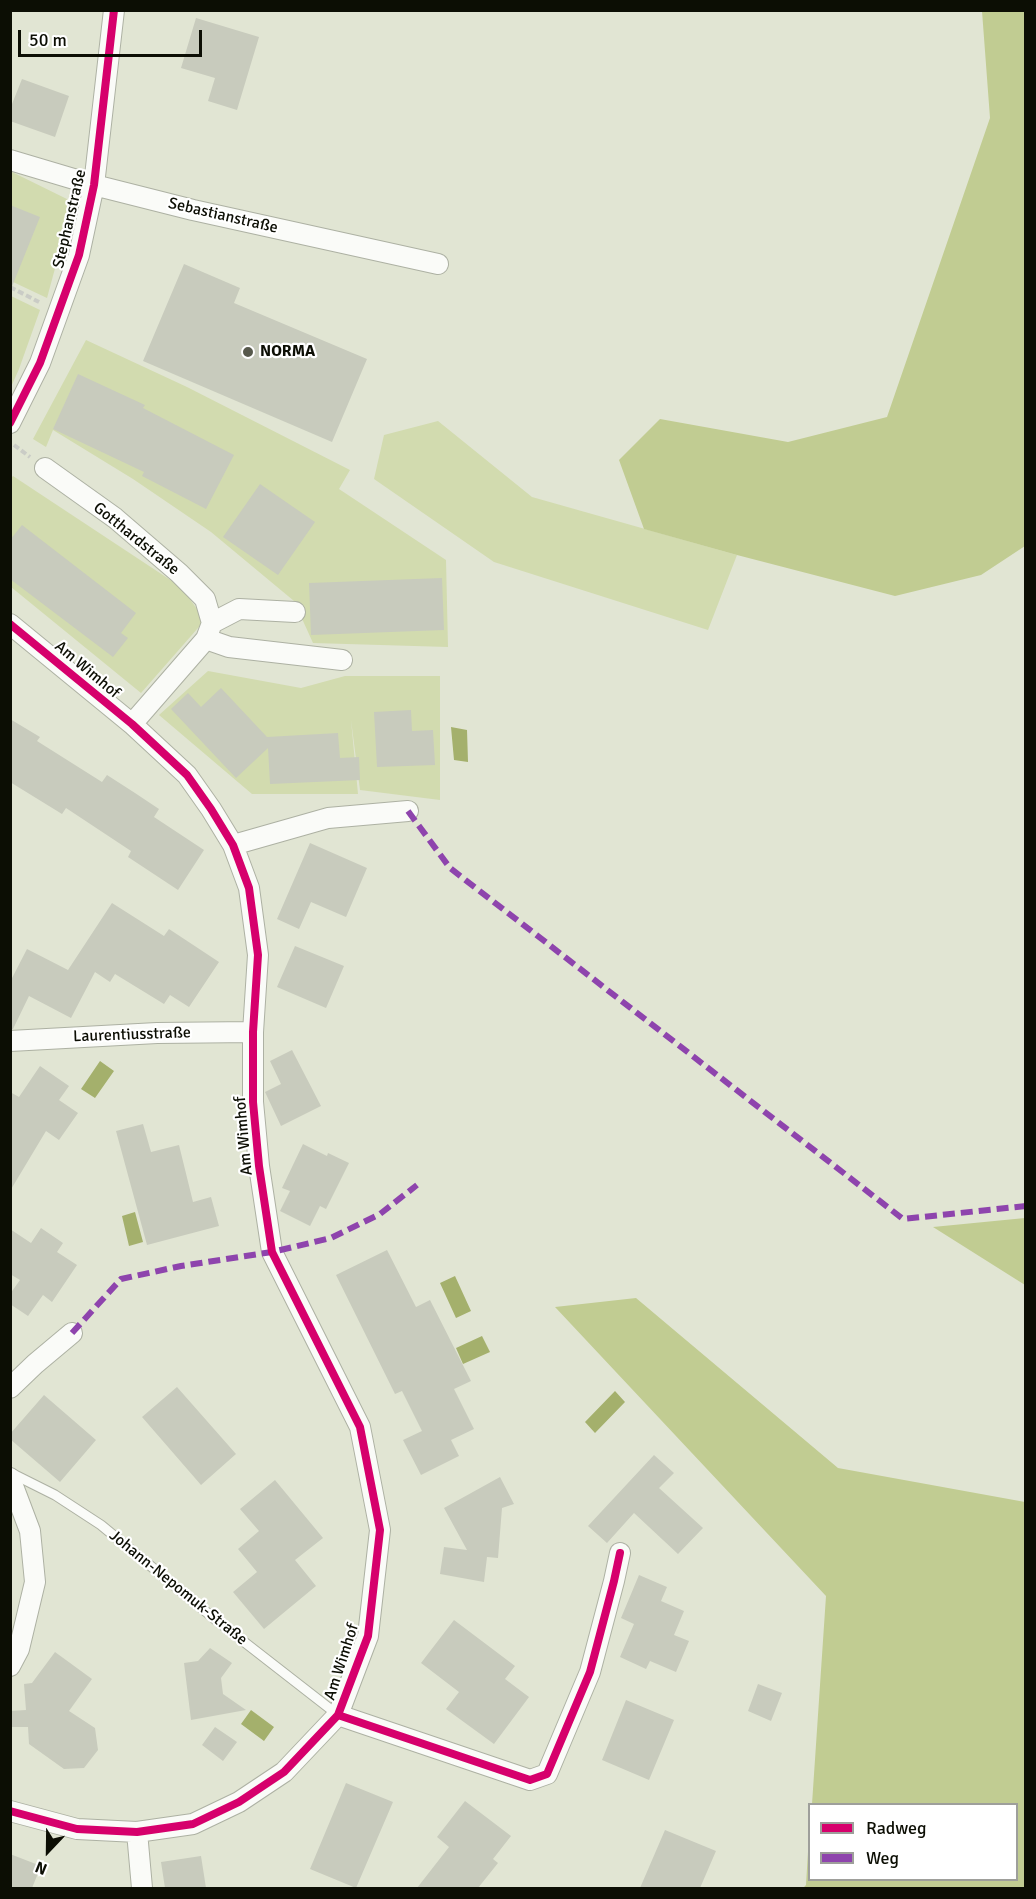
<!DOCTYPE html>
<html>
<head>
<meta charset="utf-8">
<style>
  body { margin:0 }
  #map { position:relative; width:1036px; height:1899px; overflow:hidden; background:#e1e5d3; font-family:Signika,sans-serif }
  canvas { display:block }
  .frame { position:absolute; inset:0; border:12px solid #0c0e04; pointer-events:none }
  .legend { position:absolute; left:808px; top:1803px; width:210px; height:78px; box-sizing:border-box; background:#fff; border:2px solid #9e9f9b; margin:0; padding:8px 10px; list-style:none; font-size:18px; color:#0c0e04 }
  .legend li { display:flex; align-items:center; gap:12px; height:30px }
  .legend b { width:30px; border:2px solid #9e9f9b }
  .north { position:absolute; left:18px; top:1821px; width:60px; height:60px; -webkit-text-stroke:4px #fff; paint-order:stroke; rotate:202deg; font-size:16px; font-weight:700; line-height:24px; text-align:center; color:#0c0e04 }
  .north::after { content:''; display:block; margin:auto; width:21px; height:27px; background:#0c0e04; clip-path:polygon(50% 0,100% 100%,50% 72%,0 100%) }
  .scale { position:absolute; left:18px; top:30px; width:184px; height:27px; box-sizing:border-box; border:3px solid #0c0e04; border-top:0; padding-left:8px; font-size:18px; line-height:21px; white-space:nowrap; color:#0c0e04; -webkit-text-stroke:4px #fff; paint-order:stroke }
</style>
</head>
<body>
<div id="map">
<canvas width="1036" height="1899"></canvas>
<div class="frame"></div>
<ul class="legend">
<li><b style="height:8px;background:#d6006c"></b>Radweg</li>
<li><b style="height:8px;background:#8e44ad"></b>Weg</li>
</ul>
<div class="north">N</div>
<div class="scale">50 m</div>
</div>
<script>
const c = document.querySelector('canvas').getContext('2d');
c.lineJoin = 'round';
function fill(path, color) { c.fillStyle = color; c.fill(path, 'evenodd'); }
const poly = rows => new Path2D(rows.map(r => 'M' + r).join(''));
function strokePath(path, color, width, dash) { c.strokeStyle = color; c.lineWidth = width; c.lineCap = dash ? 'butt' : 'round'; c.setLineDash(dash || []); c.stroke(path); }
function drawText(font, color, halo, rows, align = 'center') {
  c.font = font + ' Signika,sans-serif'; c.lineWidth = 4.5; c.setLineDash([]); c.textBaseline = 'middle'; c.strokeStyle = halo; c.fillStyle = color; for (const [text, x, y, turn = 0] of rows) {
    c.save(); c.translate(x, y); c.rotate((+turn || 0) * Math.PI / 180); c.textAlign = isNaN(turn) ? turn : align; if (halo) c.strokeText(text, 0, 0); c.fillText(text, 0, 0); c.restore();
  }
}
fill(poly([
  [10,171,73,202,47,298,11,281],
  [11,296,40,310,19,369,11,387],
  [86,340,187,387,350,470,339,489,446,560,448,647,313,643,294,601,211,532,133,479,53,430,46,447,33,439],
  [438,421,532,497,737,555,708,630,494,562,374,479,384,435],
  [13,476,181,587,205,620,141,693,11,587,10,479],
  [208,671,301,688,345,676,440,676,440,800,360,790,351,720,358,794,252,794,159,715]
]), '#d2dbaf');
fill(poly([
  [982,11,1025,11,1025,546,981,575,895,596,737,555,644,529,619,460,660,419,788,442,887,417,990,118],
  [1025,1218,1025,1285,933,1227],
  [636,1298,838,1468,1025,1502,1025,1888,803,1888,806,1885,809,1835,810,1880,1016,1880,1016,1804,812,1804,826,1596,555,1307]
]), '#c1cc92');
fill(poly([
  [451,727,467,730,468,762,454,760],
  [100,1061,114,1071,95,1098,81,1089],
  [135,1212,143,1242,129,1246,122,1216],
  [455,1276,471,1311,456,1318,440,1283],
  [482,1336,490,1352,463,1364,456,1348],
  [615,1391,625,1402,595,1433,585,1422],
  [251,1710,274,1727,264,1741,241,1724]
]), '#a4b06c');
fill(poly([
  [196,18,259,37,237,110,208,101,215,78,181,68],
  [22,79,69,96,55,137,10,121,10,109],
  [10,205,40,217,11,289,10,288],
  [184,264,240,288,234,303,367,359,332,442,143,361],
  [78,374,145,405,143,408,234,455,206,509,142,476,144,472,53,429],
  [260,484,315,522,278,575,223,537],
  [22,525,136,613,121,633,128,638,113,657,10,579,10,540],
  [442,578,444,630,311,635,309,583],
  [221,688,267,737,338,733,340,758,359,757,360,780,270,784,268,748,236,778,171,709,188,693,201,707],
  [411,710,412,731,433,730,435,765,377,767,374,712],
  [10,719,40,737,37,741,102,782,107,775,135,793,159,809,154,817,204,850,178,890,128,857,131,851,66,808,62,814,10,782],
  [310,843,367,868,346,917,311,902,299,929,277,919],
  [112,903,164,936,169,929,219,962,189,1007,170,995,164,1004,115,974,110,982,95,972,71,1018,29,996,13,1029,10,1029,10,982,27,949,68,970],
  [295,946,344,966,326,1008,277,987],
  [292,1050,321,1106,281,1126,265,1092,281,1084,270,1061],
  [40,1066,69,1086,59,1100,78,1113,59,1140,46,1131,10,1191,10,1092,19,1097],
  [143,1124,151,1152,179,1145,193,1202,211,1197,219,1226,147,1245,116,1131],
  [303,1144,327,1156,328,1153,349,1163,326,1209,320,1206,310,1226,280,1211,290,1191,282,1188],
  [41,1228,63,1243,57,1252,77,1265,52,1302,43,1295,28,1316,10,1304,10,1294,20,1280,10,1274,10,1229,31,1243],
  [387,1250,416,1307,430,1300,471,1381,454,1389,474,1429,451,1440,459,1456,421,1475,403,1440,422,1431,402,1391,395,1394,336,1275],
  [177,1387,236,1454,201,1485,142,1417],
  [44,1395,96,1440,60,1482,10,1439,10,1434],
  [654,1455,674,1473,659,1488,703,1528,678,1554,634,1513,607,1543,588,1526],
  [500,1477,514,1504,502,1508,498,1558,487,1557,484,1582,440,1574,444,1547,467,1550,444,1508],
  [275,1480,323,1538,295,1560,316,1586,264,1629,233,1592,257,1572,238,1549,259,1531,240,1509],
  [639,1575,667,1587,661,1601,684,1611,674,1635,689,1641,676,1672,650,1661,646,1669,620,1657,634,1624,621,1618],
  [454,1620,515,1666,505,1679,529,1697,494,1744,446,1709,459,1692,421,1663],
  [210,1648,232,1663,221,1678,223,1694,246,1710,191,1720,184,1663,198,1661],
  [55,1652,92,1679,69,1711,95,1728,98,1750,84,1768,64,1769,29,1744,28,1727,10,1727,10,1711,26,1710,24,1684,32,1683],
  [758,1684,782,1693,771,1721,748,1711],
  [626,1700,674,1720,649,1780,602,1760],
  [215,1727,237,1742,223,1761,202,1745],
  [346,1783,393,1802,356,1888,310,1869],
  [465,1801,511,1836,493,1859,498,1863,478,1888,417,1888,449,1847,437,1837],
  [665,1830,716,1851,700,1888,640,1888],
  [10,1854,41,1866,32,1888,10,1888],
  [201,1856,206,1888,165,1888,161,1862]
]), '#c8cbbd');
const lane = poly([
  [11,1473,55,1495,101,1525,216,1620,338,1715]
]);
const street = poly([
  [10,160,94,185,193,210,438,264],
  [10,423,40,363,79,255,94,185,114,10],
  [45,468,115,518,179,573,205,599,212,623,206,639,132,724],
  [212,623,239,609,295,612],
  [10,624,132,724,187,775,211,809,233,845,249,888,258,955,253,1032,253,1102,259,1166,272,1252,360,1427,380,1530,368,1636,338,1715,284,1772,239,1802,193,1824,137,1832,77,1829,10,1811],
  [206,639,229,647,342,660],
  [233,845,328,818,408,811],
  [10,1041,157,1033,253,1032],
  [10,1388,35,1364,72,1333],
  [10,1478,30,1531,35,1582,19,1649,10,1666],
  [338,1715,530,1780,547,1774,590,1672,614,1581,620,1553],
  [137,1832,142,1888]
]);
strokePath(lane, '#adb1a3', 11);
strokePath(street, '#adb1a3', 22);
strokePath(poly([
  [10,287,39,302],
  [14,445,30,457]
]), '#caccc6', 4, [6, 3]);
strokePath(lane, '#fafbf8', 9);
strokePath(street, '#fafbf8', 20);
strokePath(poly([
  [408,811,450,868,903,1219,1026,1206],
  [72,1333,121,1279,181,1266,272,1252,331,1238,380,1214,417,1185]
]), '#8e44ad', 6, [12, 6]);
strokePath(poly([
  [10,423,40,363,79,255,94,185,114,10],
  [10,624,132,724,187,775,211,809,233,845,249,888,258,955,253,1032,253,1102,259,1166,272,1252,360,1427,380,1530,368,1636,338,1715,284,1772,239,1802,193,1824,137,1832,77,1829,10,1811],
  [338,1715,530,1780,547,1774,590,1672,614,1581,620,1553]
]), '#d6006c', 8);
for (const [x, y, r, color] of [
  [248,352,6,"#57594c"]
]) { const dot = new Path2D(); dot.arc(x, y, r, 0, 2 * Math.PI); c.fillStyle = color; c.fill(dot); strokePath(dot, '#fff', 2); }
drawText('16px', '#0c0e04', '#fff', [
  ["Sebastianstraße",223,216,13],
  ["Stephanstraße",70,219,-77],
  ["Gotthardstraße",136,539,39],
  ["Am Wimhof",87,670,40],
  ["Laurentiusstraße",132,1035,-2],
  ["Am Wimhof",244,1136,-95],
  ["Johann-Nepomuk-Straße",178,1588,39],
  ["Am Wimhof",342,1662,-72]
]);
drawText('bold 16px', '#0c0e04', '#fff', [
  ["NORMA",260,352]
], 'left');
</script>
</body>
</html>
